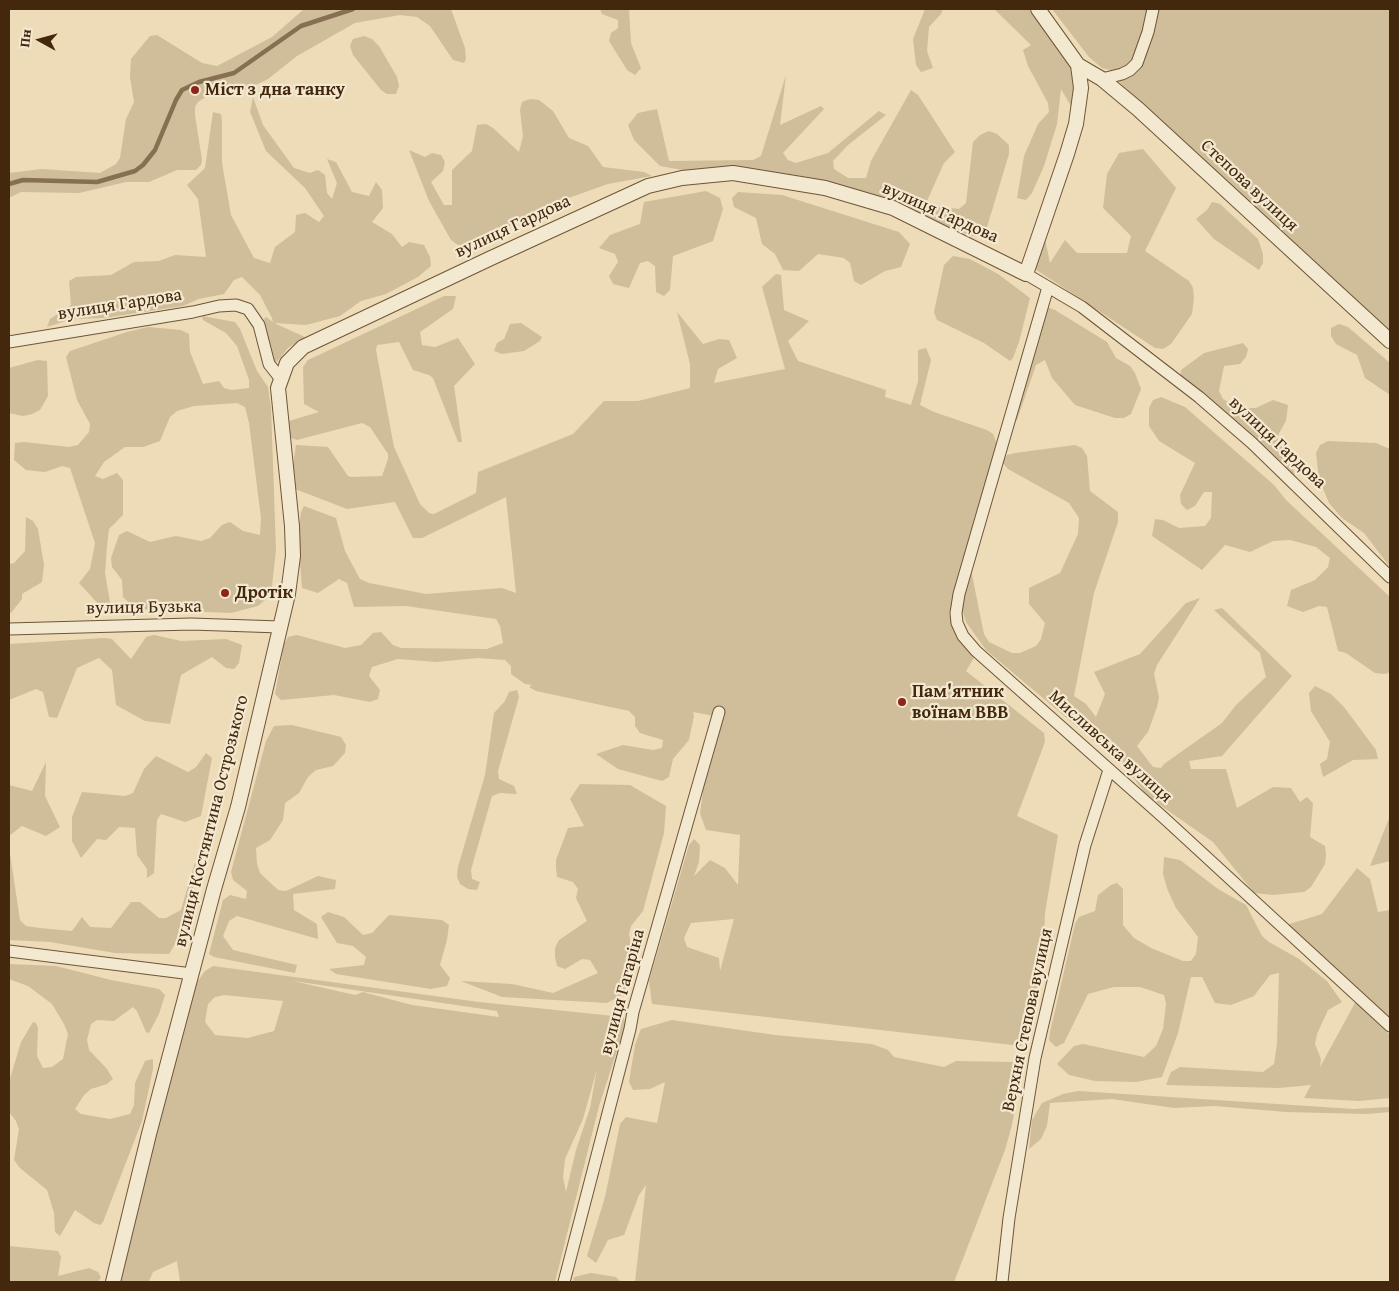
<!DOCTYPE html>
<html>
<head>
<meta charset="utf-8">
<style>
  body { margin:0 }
  #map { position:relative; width:1399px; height:1291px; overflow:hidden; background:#eddcb7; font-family:"Gentium Book Plus",serif }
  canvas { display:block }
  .frame { position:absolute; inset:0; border:10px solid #44280e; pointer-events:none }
  .north { position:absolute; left:15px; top:15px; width:50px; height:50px; -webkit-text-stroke:4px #f3e8d0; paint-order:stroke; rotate:277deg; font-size:14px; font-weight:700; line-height:20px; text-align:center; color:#44280e }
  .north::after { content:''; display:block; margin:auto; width:18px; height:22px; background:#44280e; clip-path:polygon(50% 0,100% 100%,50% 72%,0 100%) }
</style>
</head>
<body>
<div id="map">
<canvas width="1399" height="1291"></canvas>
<div class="frame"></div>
<div class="north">Пн</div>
</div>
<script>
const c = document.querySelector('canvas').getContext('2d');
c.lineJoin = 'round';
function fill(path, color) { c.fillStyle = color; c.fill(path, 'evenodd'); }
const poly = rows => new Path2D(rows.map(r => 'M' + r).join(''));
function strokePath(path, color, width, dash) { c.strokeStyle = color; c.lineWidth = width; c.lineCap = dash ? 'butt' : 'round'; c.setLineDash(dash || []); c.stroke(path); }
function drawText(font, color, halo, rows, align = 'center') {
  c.font = font + ' "Gentium Book Plus",serif'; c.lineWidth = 4.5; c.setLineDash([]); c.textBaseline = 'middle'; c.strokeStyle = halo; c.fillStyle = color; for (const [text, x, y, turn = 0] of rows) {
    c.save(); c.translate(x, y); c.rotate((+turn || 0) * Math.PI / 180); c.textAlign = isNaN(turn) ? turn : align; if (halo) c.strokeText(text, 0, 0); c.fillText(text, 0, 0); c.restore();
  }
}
fill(poly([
  [304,9,451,9,465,48,466,59,464,63,453,60,430,26,417,17,400,15,355,23,297,56,268,79,241,92,210,94,198,102,195,107,195,115,202,160,201,165,196,170,177,170,149,182,126,182,79,193,21,192,9,198,9,173,42,169,100,173,116,164,120,158,126,119,134,102,130,77,131,59,150,36,157,35,202,63,217,66,272,37],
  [600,9,629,9,631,43,641,68,635,75,627,70,609,41,611,33,618,28,618,20,602,14],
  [925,9,943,9,941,14,929,27,927,51,933,68,921,72,916,65,913,39],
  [994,9,1030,9,1062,49,1072,67,1076,85,1072,108,1061,89,1057,124,1044,166,1032,193,1026,200,1017,198,1024,156,1038,124,1049,112,1048,103,1028,66,1023,50,1031,45],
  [1052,9,1149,9,1142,36,1133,59,1123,69,1114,71,1102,68,1089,57],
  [1159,9,1390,9,1390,334,1118,81,1136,71,1155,23],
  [364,36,372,39,379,46,397,77,399,86,396,94,387,94,381,90,353,55,350,46,353,39],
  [786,75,780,125,821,106,824,109,783,153,788,160,796,163,828,153,879,111,886,115,848,145,833,161,834,169,848,178,866,178,871,161,911,90,918,95,955,152,944,163,927,201,934,206,959,209,966,203,973,142,980,135,989,131,997,134,1009,145,1009,154,984,237,972,236,903,209,660,166,634,140,628,125,638,113,657,109,669,161,753,160,761,156],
  [253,97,263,125,294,168,310,173,318,170,325,175,327,193,332,199,337,183,327,159,336,162,352,192,369,196,376,182,382,190,383,208,372,222,392,234,402,247,409,242,424,245,430,257,431,266,418,277,386,294,361,301,340,316,306,325,274,323,305,337,288,348,276,363,271,358,264,319,266,317,273,322,272,318,260,295,242,277,234,280,224,294,199,299,183,306,104,318,72,319,47,327,50,319,71,305,69,281,76,277,111,275,134,262,159,261,175,255,206,257,198,199,187,185,205,168,213,112,221,114,222,122,222,163,231,215,254,258,270,263,275,247,295,232,296,215,305,213,319,222,324,216,305,188,266,151,250,112],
  [530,99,539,100,553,111,569,138,588,146,603,167,644,172,652,176,608,184,540,208,487,240,466,246,458,245,451,240,429,201,409,150,425,157,432,153,441,155,445,162,443,171,431,182,444,205,452,205,452,170,472,151,477,125,486,124,493,128,519,152,523,136,520,110,522,102],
  [1143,149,1176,188,1145,251,1189,281,1193,288,1194,298,1192,314,1171,344,1163,349,1155,348,1035,269,1037,219,1048,216,1045,239,1050,263,1065,240,1077,253,1127,253,1131,236,1103,208,1107,174,1119,153],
  [706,191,720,198,723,209,713,241,673,256,670,290,664,296,656,292,655,266,648,261,640,263,629,288,613,284,609,276,618,262,615,254,599,248,610,235,640,224,644,202],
  [738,192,782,195,899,232,910,244,901,267,885,271,861,285,854,281,850,263,844,258,818,254,799,271,783,270,775,254,762,244,756,218,734,207,732,198],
  [1212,202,1220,204,1258,239,1263,254,1263,263,1259,270,1214,239,1196,219,1207,210],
  [953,256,970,259,998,274,1030,298,1019,342,1013,358,1010,361,984,343,937,320,934,312,944,265],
  [776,274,781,275,784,310,809,321,788,341,798,361,886,390,885,397,911,405,918,381,918,350,926,348,931,360,920,405,934,412,987,430,993,434,997,444,949,614,960,641,974,658,966,671,1044,733,1045,742,1017,816,1058,835,1045,913,1043,968,1021,1046,652,1004,649,981,689,845,694,839,700,845,699,862,694,876,710,860,725,868,738,885,740,835,706,830,700,813,706,770,717,721,725,718,693,712,694,716,689,740,673,759,669,777,662,781,618,769,596,754,623,745,653,750,662,748,663,740,640,733,635,726,635,717,629,711,536,691,529,687,532,685,525,684,511,674,511,666,505,660,478,658,436,662,398,659,372,667,369,676,380,690,378,699,370,702,334,695,281,700,275,694,284,644,288,637,297,635,345,648,361,645,373,633,381,632,393,645,401,648,487,649,503,643,500,626,496,619,406,606,354,607,347,583,339,579,318,593,302,588,298,537,301,512,304,506,336,518,345,551,360,579,369,583,426,594,502,588,516,593,506,497,422,538,413,538,395,502,347,509,290,487,296,445,328,447,348,476,352,477,382,476,388,459,388,454,370,427,362,423,297,440,288,437,286,425,289,421,319,412,304,404,303,367,308,360,444,296,456,296,453,309,420,332,422,345,435,347,458,338,475,364,454,386,462,442,458,442,433,378,429,375,413,370,399,342,377,345,376,350,394,447,420,504,429,513,434,514,476,493,478,472,573,434,604,401,638,401,690,388,690,364,677,312,703,344,719,339,729,340,737,358,718,369,714,383,785,369,762,287],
  [734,919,720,971,719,958,687,947,684,938,691,923],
  [1047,307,1055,310,1107,342,1116,358,1130,366,1135,373,1141,389,1131,414,1124,418,1115,418,1075,405,1052,378,1045,360,1036,365,1017,420,1009,425],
  [202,316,235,322,240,329,257,371,268,387,271,408,276,550,271,595,258,606,231,613,136,609,123,597,122,580,112,567,111,558,119,535,127,531,150,542,176,536,201,541,210,538,222,525,230,522,243,531,260,535,261,518,249,423,245,407,237,403,194,406,177,411,170,417,160,441,143,447,125,447,104,462,95,476,103,479,117,473,123,480,123,515,109,529,107,546,105,573,111,608,102,608,79,583,90,569,95,543,70,468,62,466,45,472,26,470,14,460,15,443,24,442,69,447,78,445,89,432,90,424,77,400,66,357,70,351,127,332,148,327,181,330,189,334,190,352,203,384,219,381,224,388,232,390,249,388,249,380,237,346,226,333,203,320],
  [521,323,542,337,540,341,524,351,502,354,494,351,497,343,504,339,510,324],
  [1339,324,1348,327,1390,363,1390,395,1365,378,1357,355,1336,344,1331,336,1331,328],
  [1243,343,1248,349,1246,357,1240,364,1224,366,1219,391,1223,399,1239,408,1256,408,1273,400,1288,405,1286,421,1277,437,1295,474,1289,476,1180,378,1181,370,1204,353],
  [38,360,47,361,48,396,40,410,32,414,23,416,9,413,9,368],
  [1161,397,1185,407,1274,485,1286,500,1390,597,1390,672,1385,674,1375,673,1346,653,1338,651,1327,607,1319,606,1303,612,1287,606,1291,590,1315,580,1328,567,1330,558,1316,547,1290,540,1273,541,1250,552,1225,545,1202,570,1152,536,1155,519,1163,520,1179,528,1205,526,1211,518,1212,492,1204,492,1195,506,1187,510,1181,504,1180,495,1195,463,1159,441,1149,426,1149,408,1153,400],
  [1328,441,1376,443,1390,449,1390,567,1364,533,1342,518,1329,503,1319,479,1316,453,1320,445],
  [1075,445,1082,448,1087,456,1090,491,1118,512,1118,522,1094,593,1074,696,1086,704,1096,717,1105,694,1094,672,1140,654,1186,603,1200,598,1157,665,1154,674,1159,697,1157,707,1148,732,1137,746,1153,767,1161,768,1164,764,1222,723,1236,705,1266,677,1260,653,1214,610,1222,608,1292,676,1222,756,1189,761,1191,769,1226,769,1237,808,1273,787,1291,788,1300,802,1307,797,1313,803,1310,837,1325,846,1326,855,1325,864,1311,887,1304,892,1273,895,1254,893,1213,842,1147,796,1126,768,986,650,966,622,961,606,970,565,984,634,989,642,1012,653,1020,653,1036,646,1041,639,1045,623,1029,604,1029,588,1060,573,1078,534,1079,518,1069,503,1008,469,1002,462,1007,455,1015,453],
  [26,517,33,521,38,529,44,565,42,582,22,594,22,599,11,613,9,612,9,564,14,563,25,551],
  [154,635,181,641,226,639,242,645,239,663,234,669,226,668,212,657,181,675,170,724,145,721,116,705,112,670,99,658,77,668,57,718,49,717,43,692,36,689,9,700,9,644,104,638,112,639,131,659,146,637],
  [1315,686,1331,694,1344,707,1376,750,1378,759,1353,760,1323,777,1320,764,1327,759,1330,742,1311,711,1309,693],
  [517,690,519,697,498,771,499,779,514,786,517,794,500,793,492,796,471,870,472,879,480,882,477,890,468,889,460,884,457,877,458,867,485,775,494,713,505,701,509,692],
  [292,725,341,737,346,745,345,753,333,766,316,770,308,777,299,793,285,803,283,820,270,840,256,848,257,864,260,873,278,890,286,891,318,876,336,880,335,889,293,894,294,910,317,924,318,939,237,916,229,921,223,936,233,950,297,965,295,973,214,957,209,954,223,900,230,895,246,899,247,891,233,880,231,872,266,741,274,726],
  [206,753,212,758,201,816,185,822,161,814,157,820,154,873,147,878,147,869,137,855,135,828,119,827,106,840,97,839,81,858,72,841,72,817,82,792,125,796,133,793,144,769,156,756,188,772,196,767],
  [46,762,45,796,60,827,46,836,22,826,9,836,9,785,32,791],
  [580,784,630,785,666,806,664,833,643,911,631,926,629,934,633,958,624,994,607,1003,502,997,461,981,512,984,553,993,598,973,590,960,582,959,565,969,557,966,555,957,555,948,559,940,587,921,576,898,578,889,573,882,557,877,556,868,556,860,568,828,584,826,570,799],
  [1390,816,1390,861,1370,866],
  [9,847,20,920,26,926,40,928,72,931,82,917,90,927,111,928,131,902,140,902,159,918,166,918,181,910,195,862,197,871,183,931,169,954,115,953,50,942,9,940],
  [1164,857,1180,860,1218,889,1246,905,1262,936,1269,942,1299,959,1327,981,1342,1002,1328,1010,1317,1034,1315,1044,1321,1059,1320,1067,1356,1001,1390,1035,1390,1098,1359,1101,1304,1098,1311,1085,1279,1088,1166,1085,1171,1072,1180,1067,1263,1072,1274,1064,1277,1043,1279,973,1270,975,1254,996,1231,1005,1215,1003,1202,977,1191,977,1178,1033,1162,1077,1136,1082,1095,1081,1069,1075,1057,1064,1074,1046,1083,1044,1144,1057,1156,1046,1163,1029,1166,1004,1164,995,1140,987,1114,987,1088,994,1064,1043,1056,1047,1049,1040,1050,1032,1075,924,1079,917,1095,911,1098,895,1111,885,1117,883,1123,889,1123,925,1134,938,1151,948,1183,961,1191,961,1196,954,1198,937,1176,908,1168,891,1163,874],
  [1357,868,1370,879,1378,912,1390,910,1390,1027,1283,926,1322,914],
  [328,912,344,917,363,935,372,933,389,915,442,920,449,925,447,940,440,965,450,978,447,986,431,989,336,974,329,969,364,965,366,957,353,946,337,943,321,917],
  [9,964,56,966,111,980,159,989,165,995,159,1014,149,1033,146,1032,137,1011,133,1007,114,1021,97,1020,91,1024,87,1040,89,1050,107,1069,113,1079,107,1084,91,1089,84,1095,75,1109,81,1114,110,1119,130,1114,134,1105,135,1083,145,1061,153,1059,153,1069,142,1121,103,1222,100,1225,94,1223,75,1210,60,1236,55,1232,54,1213,47,1190,20,1168,14,1160,19,1129,16,1121,9,1112,9,1082,21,1042,33,1022,36,1023,38,1028,37,1056,43,1068,52,1067,63,1059,68,1034,64,1024,52,1004,28,986,9,979],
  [213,966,479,1002,623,1017,626,1023,599,1106,555,1282,180,1282,177,1261,153,1272,149,1281,154,1282,117,1282,195,985,205,971],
  [232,972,497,1011,499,1017,412,1005,363,992,355,995,293,981],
  [224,995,283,1001,274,1031,248,1038,215,1035,205,1022,208,1004,215,997],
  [597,1069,590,1108,576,1150,566,1192,563,1177,565,1159,583,1119],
  [672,1020,775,1035,872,1044,888,1050,894,1057,944,1067,956,1061,1013,1062,1020,1080,1012,1125,1005,1150,954,1282,635,1282,646,1185,639,1195,624,1235,608,1240,596,1263,587,1256,605,1197,620,1124,626,1117,657,1123,665,1082,650,1089,633,1090,629,1082,635,1045,641,1029],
  [1078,1091,1354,1109,1390,1107,1390,1112,1367,1114,1286,1112,1215,1106,1174,1108,1112,1099,1050,1103,1047,1126,1041,1139,1029,1149,1032,1120,1042,1103,1063,1094],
  [9,1246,58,1251,61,1257,58,1276,89,1268,98,1272,101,1277,98,1282,9,1282],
  [591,1273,616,1277,621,1282,573,1282,574,1277]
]), '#d0bd9a');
strokePath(poly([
  [9,184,23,180,97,182,135,171,143,165,155,150,176,100,182,90,199,82,234,73,301,26,353,9]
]), '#876f51', 4.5);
const minor = poly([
  [1102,79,1122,74,1130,70,1137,63,1148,32,1153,9],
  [1026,274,1082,307,1199,397,1252,443,1390,577],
  [1048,287,959,594,956,613,957,623,963,636,976,651,1164,818,1390,1026],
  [9,342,193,312,219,306,236,305,248,309,259,325,269,364,280,378],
  [9,629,191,624,280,627],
  [9,951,192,974],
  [564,1282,630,1029,633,1012,719,712],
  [1002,1282,1009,1218,1035,1058,1085,845,1109,770]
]);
const tertiary = poly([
  [1078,65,1102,79,1138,109,1390,341],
  [113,1282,149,1134,214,889,238,807,288,594,293,556,292,526,278,388,287,363,303,347,489,259,648,186,682,178,733,173,825,188,893,208,1026,274,1067,154,1076,124,1081,88,1078,65,1038,9]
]);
strokePath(minor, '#6e5538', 13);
strokePath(tertiary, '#6e5538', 16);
strokePath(minor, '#f3e8d0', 11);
strokePath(tertiary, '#f3e8d0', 14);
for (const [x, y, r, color] of [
  [195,90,5,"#8f2418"],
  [225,593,5,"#8f2418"],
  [902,702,5,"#8f2418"]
]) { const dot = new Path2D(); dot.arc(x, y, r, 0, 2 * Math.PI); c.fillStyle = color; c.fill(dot); strokePath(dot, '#f3e8d0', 2); }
drawText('bold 18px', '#44280e', '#f3e8d0', [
  ["Міст з дна танку",205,90],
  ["Дротік",235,593],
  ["Пам'ятник",912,692],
  ["воїнам ВВВ",912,713]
], 'left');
drawText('18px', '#44280e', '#f3e8d0', [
  ["Степова вулиця",1249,186,43],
  ["вулиця Гардова",940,213,24],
  ["вулиця Гардова",513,227,-25],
  ["вулиця Гардова",120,305,-9],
  ["вулиця Гардова",1277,443,43],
  ["вулиця Бузька",144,608,-1],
  ["Мисливська вулиця",1110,747,42],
  ["вулиця Костянтина Острозького",212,821,-76],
  ["вулиця Гагаріна",623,992,-75],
  ["Верхня Степова вулиця",1028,1020,-78]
]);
</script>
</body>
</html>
